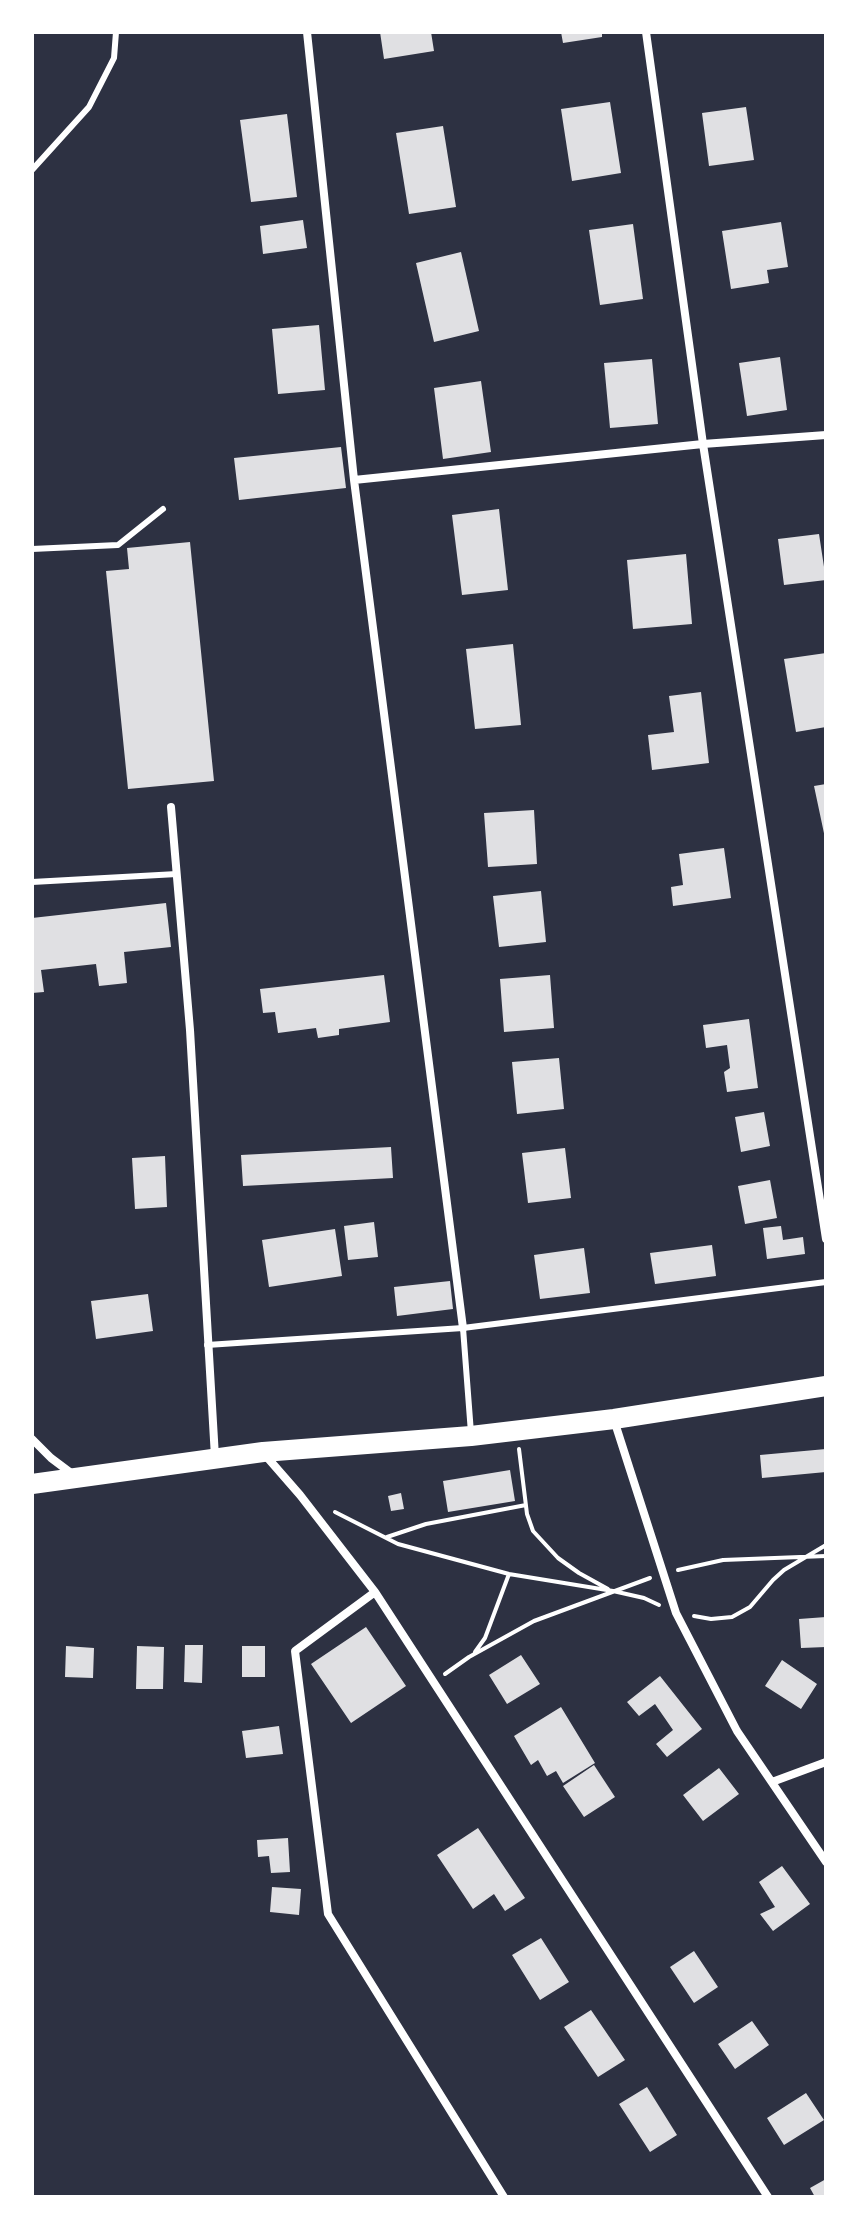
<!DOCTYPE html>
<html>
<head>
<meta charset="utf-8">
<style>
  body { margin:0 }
  #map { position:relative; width:858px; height:2229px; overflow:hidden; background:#2d3142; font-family:Commissioner,sans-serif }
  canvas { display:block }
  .frame { position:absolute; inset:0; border:34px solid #fff; pointer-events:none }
</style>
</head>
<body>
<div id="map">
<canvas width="858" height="2229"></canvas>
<div class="frame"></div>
</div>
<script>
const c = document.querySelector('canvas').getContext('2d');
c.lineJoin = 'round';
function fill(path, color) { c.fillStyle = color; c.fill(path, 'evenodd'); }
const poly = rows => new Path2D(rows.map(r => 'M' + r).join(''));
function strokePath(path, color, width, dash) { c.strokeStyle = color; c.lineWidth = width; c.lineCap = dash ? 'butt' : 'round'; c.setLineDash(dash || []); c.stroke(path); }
fill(poly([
  [380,32,431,32,434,51,384,59],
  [561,32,602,32,602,37,563,43],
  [610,102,621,173,572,181,561,109],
  [746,107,754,160,709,166,702,113],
  [287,114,297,197,251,202,240,120],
  [443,126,456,207,409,214,396,133],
  [303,220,307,248,263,254,260,226],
  [781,222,788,267,767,270,769,283,731,289,722,231],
  [633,224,643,299,600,305,589,230],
  [461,252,479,331,434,342,416,263],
  [319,325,325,390,278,394,272,329],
  [780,357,787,410,747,416,739,363],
  [652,359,658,424,610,428,604,363],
  [481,381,491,452,443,459,434,388],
  [341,447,346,488,239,500,234,458],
  [499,509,508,590,462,595,452,515],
  [819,534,826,580,784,585,778,539],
  [190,542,214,781,128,789,106,571,129,569,127,548],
  [686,554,692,624,633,629,627,560],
  [513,644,521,725,475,729,466,649],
  [826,653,826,727,796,732,784,659],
  [701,692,709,763,652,770,648,735,674,732,669,696],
  [826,784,826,838,825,838,814,786],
  [534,810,537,864,488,867,484,813],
  [724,848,731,898,673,906,671,887,683,885,679,854],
  [541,891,546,942,499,947,493,896],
  [166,903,171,947,124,952,127,983,99,986,96,964,41,970,44,992,32,993,32,918],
  [384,975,390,1022,339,1029,339,1035,318,1038,316,1028,278,1033,275,1012,263,1013,260,989],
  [550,975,554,1028,504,1032,500,979],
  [749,1019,758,1088,727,1092,724,1072,730,1068,727,1045,706,1048,703,1025],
  [559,1058,564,1109,517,1114,512,1062],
  [764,1112,770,1146,741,1152,735,1117],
  [391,1147,393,1178,243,1186,241,1155],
  [565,1148,571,1198,528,1203,522,1153],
  [165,1156,167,1207,135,1209,132,1158],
  [770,1180,777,1218,745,1224,738,1186],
  [374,1222,378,1257,348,1260,344,1226],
  [781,1226,783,1240,803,1237,805,1254,767,1259,763,1228],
  [335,1229,342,1276,269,1287,262,1240],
  [712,1245,716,1276,655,1284,650,1253],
  [584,1248,590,1293,540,1299,534,1255],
  [450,1281,453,1309,397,1316,394,1287],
  [148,1294,153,1331,96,1339,91,1301],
  [826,1449,826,1472,762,1478,760,1455],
  [510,1470,515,1501,448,1512,443,1481],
  [401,1493,404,1509,391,1511,388,1496],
  [826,1617,826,1647,801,1648,799,1619],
  [366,1627,406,1686,351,1723,311,1664],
  [185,1645,203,1645,202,1683,184,1682],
  [66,1646,94,1648,93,1678,65,1677],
  [137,1646,164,1647,163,1689,136,1689],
  [242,1646,265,1646,265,1677,242,1677],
  [521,1655,540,1684,507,1704,489,1675],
  [782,1660,817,1684,801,1709,765,1686],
  [660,1676,702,1729,667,1757,656,1744,673,1730,655,1704,639,1716,627,1702],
  [561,1707,595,1763,563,1783,556,1771,547,1776,538,1760,531,1765,514,1736],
  [279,1726,283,1754,246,1758,242,1731],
  [594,1765,615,1797,584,1817,563,1786],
  [719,1768,739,1794,703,1821,683,1795],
  [478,1828,525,1898,505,1911,494,1894,473,1909,437,1855],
  [288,1838,290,1872,271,1873,269,1856,258,1857,257,1840],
  [782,1866,810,1904,773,1931,760,1914,775,1907,759,1882],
  [272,1887,301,1889,299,1915,270,1912],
  [541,1938,569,1982,540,2000,512,1955],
  [694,1951,718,1987,694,2003,670,1967],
  [591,2010,625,2060,598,2077,564,2027],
  [752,2021,769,2045,735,2069,718,2044],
  [647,2087,677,2135,650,2152,619,2104],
  [806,2093,824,2120,784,2145,767,2118],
  [826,2179,826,2197,815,2197,810,2188]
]), '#e0e0e3');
strokePath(poly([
  [519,1449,527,1514,533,1531,558,1558,579,1573,608,1589],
  [335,1512,398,1544,509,1574,613,1591,644,1598,659,1605],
  [387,1537,426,1524,526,1505],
  [678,1570,723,1560,826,1556],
  [694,1616,711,1619,732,1617,750,1607,773,1580,784,1570,826,1545],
  [475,1652,485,1638,509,1574],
  [445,1674,469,1657,534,1621,650,1578]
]), '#fff', 4);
strokePath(poly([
  [32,170,89,107,114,58,116,32],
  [32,549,118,545,163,509],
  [32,882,177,874],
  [463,1328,471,1433],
  [207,1345,463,1328,826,1282]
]), '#fff', 6);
strokePath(poly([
  [307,32,354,480,463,1328],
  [646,32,703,444,826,1239],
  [354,480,703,444,826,435],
  [171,807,190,1030,215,1457],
  [614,1420,676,1613,737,1731,826,1862],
  [32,1439,51,1458,75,1476],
  [266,1456,300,1495,375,1592,768,2197],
  [375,1592,295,1651,328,1914,504,2197],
  [772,1782,826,1762]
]), '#fff', 8);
strokePath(poly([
  [32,1484,263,1452,471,1436,614,1419,826,1386]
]), '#fff', 20);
</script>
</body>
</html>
